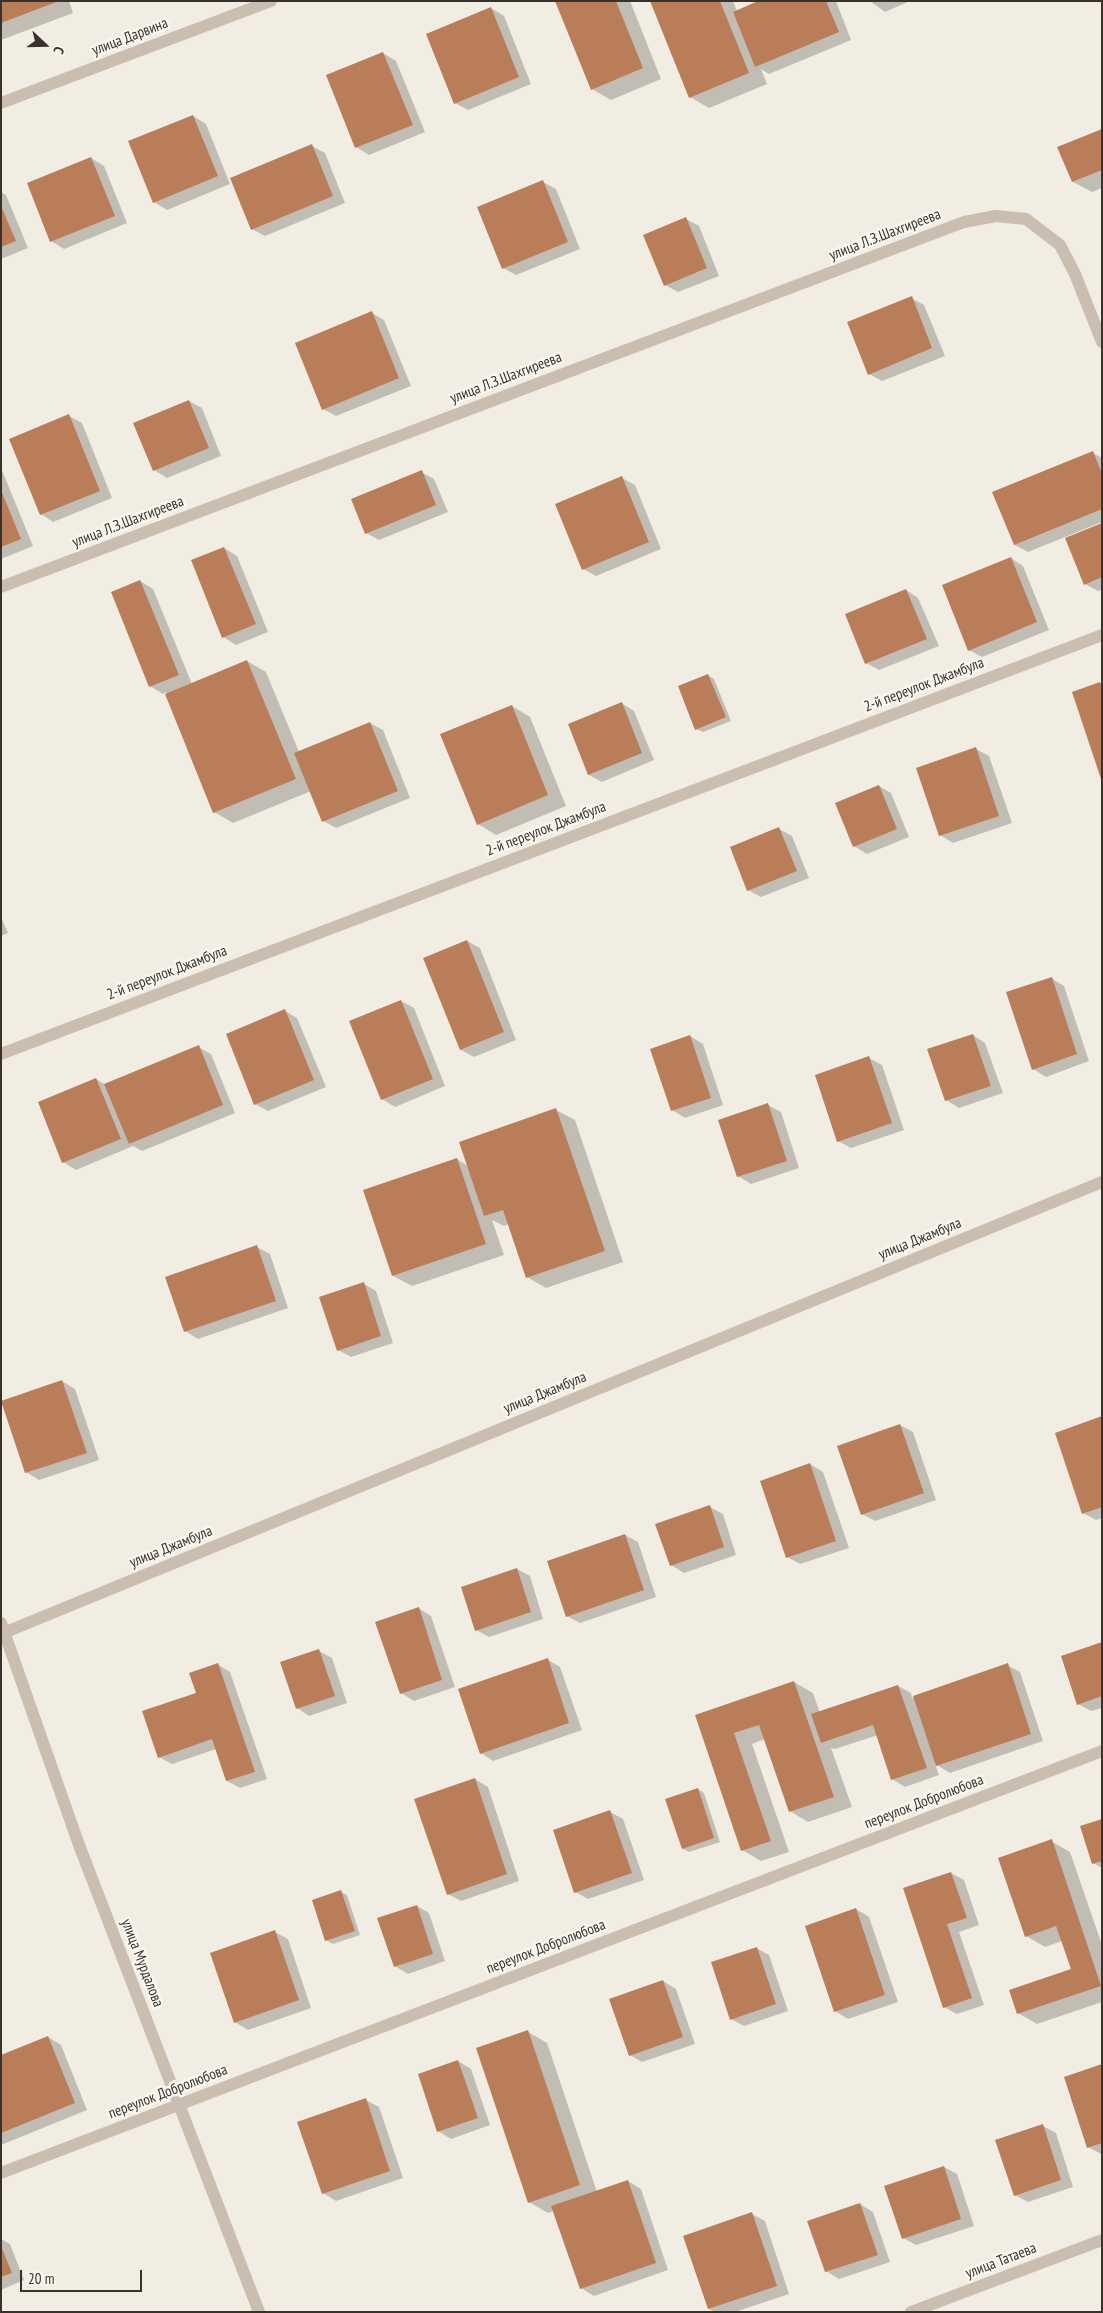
<!DOCTYPE html>
<html>
<head>
<meta charset="utf-8">
<style>
  body { margin:0 }
  #map { position:relative; width:1103px; height:2313px; overflow:hidden; background:#f2ede3; font-family:"PT Sans Narrow",sans-serif }
  canvas { display:block }
  .frame { position:absolute; inset:0; border:2px solid #39322c; pointer-events:none }
  .north { position:absolute; left:20px; top:20px; width:50px; height:50px; -webkit-text-stroke:4px #f9f6ef; paint-order:stroke; rotate:111deg; font-size:14px; font-weight:700; line-height:20px; text-align:center; color:#39322c }
  .north::after { content:''; display:block; margin:auto; width:18px; height:22px; background:#39322c; clip-path:polygon(50% 0,100% 100%,50% 72%,0 100%) }
  .scale { position:absolute; left:20px; top:2270px; width:122px; height:22px; box-sizing:border-box; border:2px solid #39322c; border-top:0; padding-left:6px; font-size:15px; line-height:18px; white-space:nowrap; color:#39322c; -webkit-text-stroke:4px #f9f6ef; paint-order:stroke }
</style>
</head>
<body>
<div id="map">
<canvas width="1103" height="2313"></canvas>
<div class="frame"></div>
<div class="north">С</div>
<div class="scale">20 m</div>
</div>
<script>
const c = document.querySelector('canvas').getContext('2d');
c.lineJoin = 'round';
function fill(path, color) { c.fillStyle = color; c.fill(path, 'evenodd'); }
const poly = rows => new Path2D(rows.map(r => 'M' + r).join(''));
function strokePath(path, color, width, dash) { c.strokeStyle = color; c.lineWidth = width; c.lineCap = dash ? 'butt' : 'round'; c.setLineDash(dash || []); c.stroke(path); }
function drawText(font, color, halo, rows, align = 'center') {
  c.font = font + ' "PT Sans Narrow",sans-serif'; c.lineWidth = 5; c.setLineDash([]); c.textBaseline = 'middle'; c.strokeStyle = halo; c.fillStyle = color; for (const [text, x, y, turn = 0] of rows) {
    c.save(); c.translate(x, y); c.rotate((+turn || 0) * Math.PI / 180); c.textAlign = isNaN(turn) ? turn : align; if (halo) c.strokeText(text, 0, 0); c.fillText(text, 0, 0); c.restore();
  }
}
fill(poly([
  [1,1,69,1,73,13,1,40],
  [556,1,630,1,661,79,611,100,592,89],
  [651,1,733,1,737,11,761,1,836,1,851,40,769,74,761,69,767,84,709,108,690,97],
  [870,1,910,1,885,12],
  [491,8,504,16,531,84,468,110,455,103],
  [383,53,396,61,425,132,369,155,356,147],
  [193,116,206,124,230,184,167,210,154,202],
  [1102,130,1102,188,1092,192,1073,182],
  [312,146,325,153,345,203,265,236,252,229],
  [91,158,104,166,127,223,64,249,51,241],
  [543,182,556,189,580,249,516,275,503,268],
  [1,192,6,195,28,248,1,259],
  [686,219,699,226,719,276,678,292,665,285],
  [911,298,924,305,945,356,882,381,869,374],
  [372,313,384,320,411,386,336,416,323,409],
  [189,401,202,408,221,456,167,478,154,470],
  [69,416,82,423,112,498,53,522,41,514],
  [1093,453,1102,458,1102,522,1028,552,1015,545,994,493],
  [1,468,33,546,1,559],
  [421,472,434,479,448,512,379,540,366,533],
  [622,478,635,485,661,549,596,576,583,569],
  [1102,524,1102,590,1098,591,1085,584],
  [224,548,237,556,268,632,236,645,223,637],
  [1011,558,1023,566,1049,630,982,657,969,650],
  [140,581,153,589,192,684,247,661,266,672,299,752,370,723,383,730,410,798,336,828,323,821,311,791,233,823,214,812,166,692,163,694,150,686],
  [906,590,918,598,939,646,879,670,866,663],
  [708,675,714,679,731,721,703,732,696,729],
  [1100,684,1102,685,1102,776,1074,692],
  [621,703,634,711,654,760,602,782,589,775,569,725],
  [512,706,530,717,566,806,496,835,478,824],
  [976,749,989,756,1012,823,953,843,940,835],
  [879,786,891,793,909,837,867,854,854,846],
  [779,829,792,836,809,878,761,897,748,890],
  [1,917,8,933,1,936],
  [467,941,480,948,516,1040,474,1057,461,1050,424,959],
  [1051,978,1064,986,1089,1061,1046,1077,1033,1069],
  [401,1001,414,1008,445,1086,395,1107,382,1099],
  [285,1011,297,1018,326,1087,268,1111,255,1104],
  [973,1035,985,1043,1003,1093,959,1108,946,1100],
  [690,1036,703,1044,723,1105,685,1118,672,1110],
  [198,1047,211,1054,235,1113,142,1151,133,1146,76,1170,63,1162,96,1079,106,1085],
  [869,1058,882,1065,904,1130,851,1148,838,1141],
  [768,1105,781,1112,799,1168,751,1184,738,1176],
  [556,1110,575,1120,623,1262,546,1288,527,1277,509,1224,504,1226,492,1220,504,1255,412,1286,393,1276,457,1159,468,1166],
  [257,1247,270,1254,288,1308,198,1339,185,1331],
  [364,1284,376,1291,393,1343,351,1357,338,1350],
  [62,1381,75,1389,99,1460,39,1480,26,1472],
  [1102,1418,1102,1518,1096,1520,1083,1513],
  [900,1425,913,1432,936,1500,875,1521,862,1514],
  [810,1464,823,1472,849,1548,800,1564,787,1557],
  [710,1507,723,1514,736,1555,684,1573,671,1565],
  [625,1535,638,1542,656,1597,580,1623,567,1616],
  [517,1569,530,1576,543,1619,489,1637,476,1630],
  [418,1608,431,1616,455,1687,414,1701,401,1693],
  [1102,1644,1102,1708,1091,1711,1078,1704],
  [319,1651,332,1658,347,1703,309,1716,297,1708],
  [548,1660,560,1667,582,1730,493,1761,481,1753],
  [217,1664,230,1672,267,1779,240,1788,227,1781,216,1749,172,1764,159,1757],
  [1007,1665,1020,1672,1043,1741,950,1773,935,1764,939,1775,905,1787,892,1779,878,1735,835,1749,831,1748,852,1807,808,1822,790,1811,765,1739,752,1744,789,1852,761,1861,742,1850,697,1716,794,1682,813,1693,820,1713,898,1686,911,1693,912,1698],
  [475,1779,488,1787,519,1881,461,1901,448,1894],
  [698,1789,704,1793,720,1842,689,1852,683,1849],
  [610,1812,623,1819,644,1880,588,1899,575,1892],
  [1102,1820,1102,1868,1093,1863],
  [1051,1841,1070,1852,1102,1945,1102,2002,1037,2024,1018,2013,1072,1969,1062,1941,1045,1947,1026,1936],
  [951,1873,964,1880,979,1925,959,1932,984,2005,957,2014,944,2007,905,1889],
  [341,1892,347,1895,360,1935,333,1944,326,1940],
  [417,1906,429,1913,445,1961,408,1974,395,1966],
  [856,1909,869,1917,898,2002,848,2019,835,2011],
  [275,1932,288,1939,311,2008,248,2030,235,2022],
  [756,1948,769,1955,788,2011,744,2026,731,2019],
  [663,1981,676,1989,695,2044,642,2062,630,2055],
  [528,2032,547,2043,597,2192,628,2181,641,2189,668,2270,594,2296,581,2288,554,2211,548,2213,529,2202],
  [48,2037,61,2045,87,2110,1,2145,1,2056],
  [458,2061,471,2069,490,2125,451,2139,438,2131],
  [1102,2065,1102,2154,1101,2154,1088,2147],
  [366,2100,379,2107,403,2178,336,2201,323,2193],
  [1043,2126,1056,2133,1073,2187,1028,2202,1015,2195],
  [944,2167,957,2174,974,2226,916,2245,903,2238],
  [860,2204,873,2212,890,2262,839,2279,826,2271],
  [752,2214,765,2221,789,2294,735,2312,715,2312,709,2309,685,2237],
  [1,2239,10,2244,24,2280,1,2290]
]), '#0003');
fill(poly([
  [1,1,59,1,1,23],
  [555,1,616,1,643,68,591,90],
  [650,1,720,1,749,73,689,98],
  [758,1,826,1,839,32,755,67,733,12],
  [491,7,519,77,454,104,426,34],
  [383,52,413,125,355,148,326,75],
  [193,115,218,176,153,203,128,141],
  [1102,129,1102,170,1072,182,1057,147],
  [312,144,333,196,251,230,230,178],
  [91,157,115,216,50,242,27,183],
  [543,180,568,242,502,269,477,207],
  [1,206,16,241,1,247],
  [686,217,707,268,664,286,643,235],
  [912,296,932,348,868,375,847,322],
  [372,311,399,378,322,410,295,343],
  [189,400,209,448,153,471,133,423],
  [69,414,100,491,40,515,9,439],
  [1093,451,1102,474,1102,509,1014,545,992,492],
  [422,470,436,505,365,534,351,499],
  [622,476,649,542,582,570,555,504],
  [1,490,21,539,1,547],
  [1102,523,1102,577,1084,585,1065,538],
  [224,547,256,624,222,638,191,560],
  [1011,557,1037,622,968,651,942,585],
  [140,580,179,675,149,687,111,592],
  [906,589,927,639,865,664,845,614],
  [247,660,296,779,213,813,165,694],
  [708,674,726,717,695,730,678,686],
  [1100,682,1102,687,1101,779,1072,692],
  [622,702,642,753,588,775,568,724],
  [512,705,548,795,477,825,440,734],
  [370,722,398,791,322,822,294,753],
  [976,747,999,816,939,836,916,768],
  [879,785,897,829,853,847,835,803],
  [779,827,797,871,747,891,730,847],
  [467,940,504,1032,460,1050,423,958],
  [1052,977,1077,1054,1032,1070,1006,992],
  [401,1000,433,1079,381,1100,349,1021],
  [285,1009,314,1080,254,1105,226,1034],
  [973,1034,991,1086,945,1101,927,1049],
  [690,1035,711,1098,671,1111,650,1049],
  [199,1045,223,1105,129,1144,104,1084],
  [869,1056,892,1123,837,1142,815,1075],
  [96,1078,121,1139,62,1163,38,1102],
  [768,1103,787,1161,737,1177,718,1120],
  [556,1108,605,1251,526,1278,503,1210,484,1216,459,1142],
  [457,1158,486,1244,392,1276,363,1190],
  [257,1245,276,1301,184,1332,165,1277],
  [364,1282,381,1336,337,1351,319,1297],
  [62,1380,87,1453,25,1473,1,1401],
  [1102,1416,1102,1507,1082,1514,1055,1433],
  [900,1424,924,1493,861,1515,837,1446],
  [810,1463,836,1541,786,1558,760,1481],
  [710,1505,724,1547,670,1566,655,1524],
  [625,1534,644,1590,566,1617,547,1561],
  [517,1568,531,1612,475,1631,461,1587],
  [419,1607,442,1680,400,1694,375,1622],
  [1102,1642,1102,1696,1077,1705,1061,1656],
  [319,1649,335,1696,296,1709,280,1662],
  [548,1658,569,1723,480,1754,458,1689],
  [218,1663,255,1772,226,1781,212,1739,158,1758,142,1711,196,1693,189,1673],
  [1008,1663,1031,1734,936,1766,913,1696],
  [794,1681,834,1797,789,1812,759,1725,734,1733,771,1841,741,1851,695,1715],
  [898,1685,927,1768,891,1780,873,1725,821,1743,811,1714],
  [475,1778,507,1874,447,1895,414,1799],
  [698,1788,714,1838,682,1849,665,1799],
  [610,1810,632,1873,574,1893,553,1830],
  [1102,1819,1102,1861,1092,1864,1080,1826],
  [1052,1839,1101,1986,1017,2014,1009,1990,1071,1969,1056,1926,1025,1937,998,1858],
  [951,1872,967,1918,947,1924,972,1998,943,2008,903,1888],
  [341,1890,355,1931,325,1941,312,1900],
  [417,1905,433,1954,394,1967,377,1918],
  [856,1908,885,1995,834,2012,805,1926],
  [275,1930,299,2000,234,2023,210,1953],
  [757,1947,776,2004,730,2020,711,1962],
  [663,1980,683,2037,629,2056,609,1999],
  [528,2030,580,2185,528,2203,476,2048],
  [48,2036,75,2103,1,2133,1,2055],
  [458,2060,478,2118,437,2132,418,2074],
  [1102,2064,1102,2143,1087,2148,1064,2077],
  [366,2098,390,2171,322,2194,297,2122],
  [1043,2124,1061,2180,1014,2196,995,2140],
  [944,2166,961,2219,902,2239,884,2186],
  [628,2180,656,2263,580,2289,551,2206],
  [860,2203,878,2255,825,2272,807,2221],
  [752,2212,777,2286,708,2309,683,2236],
  [1,2246,12,2273,1,2277]
]), '#b97d59');
strokePath(poly([
  [1,103,271,1],
  [1,587,964,222,996,216,1026,219,1060,245,1075,274,1102,342],
  [1,1054,1102,635],
  [1,1623,79,1845,259,2312],
  [1,1634,1102,1182],
  [1,2173,1102,1751],
  [911,2312,1102,2240]
]), '#c9beaf', 12);
drawText('15px', '#39322c', '#f9f6ef', [
  ["улица Дарвина",130,37,-21],
  ["улица Л.З.Шахгиреева",885,235,-21],
  ["улица Л.З.Шахгиреева",506,378,-21],
  ["улица Л.З.Шахгиреева",128,522,-21],
  ["2-й переулок Джамбула",924,685,-21],
  ["2-й переулок Джамбула",546,829,-21],
  ["2-й переулок Джамбула",167,973,-21],
  ["улица Джамбула",920,1239,-22],
  ["улица Джамбула",545,1393,-22],
  ["улица Джамбула",171,1547,-22],
  ["переулок Добролюбова",924,1802,-21],
  ["переулок Добролюбова",546,1947,-21],
  ["улица Мурдалова",142,1963,69],
  ["переулок Добролюбова",168,2092,-21],
  ["улица Татаева",1001,2261,-21]
]);
</script>
</body>
</html>
